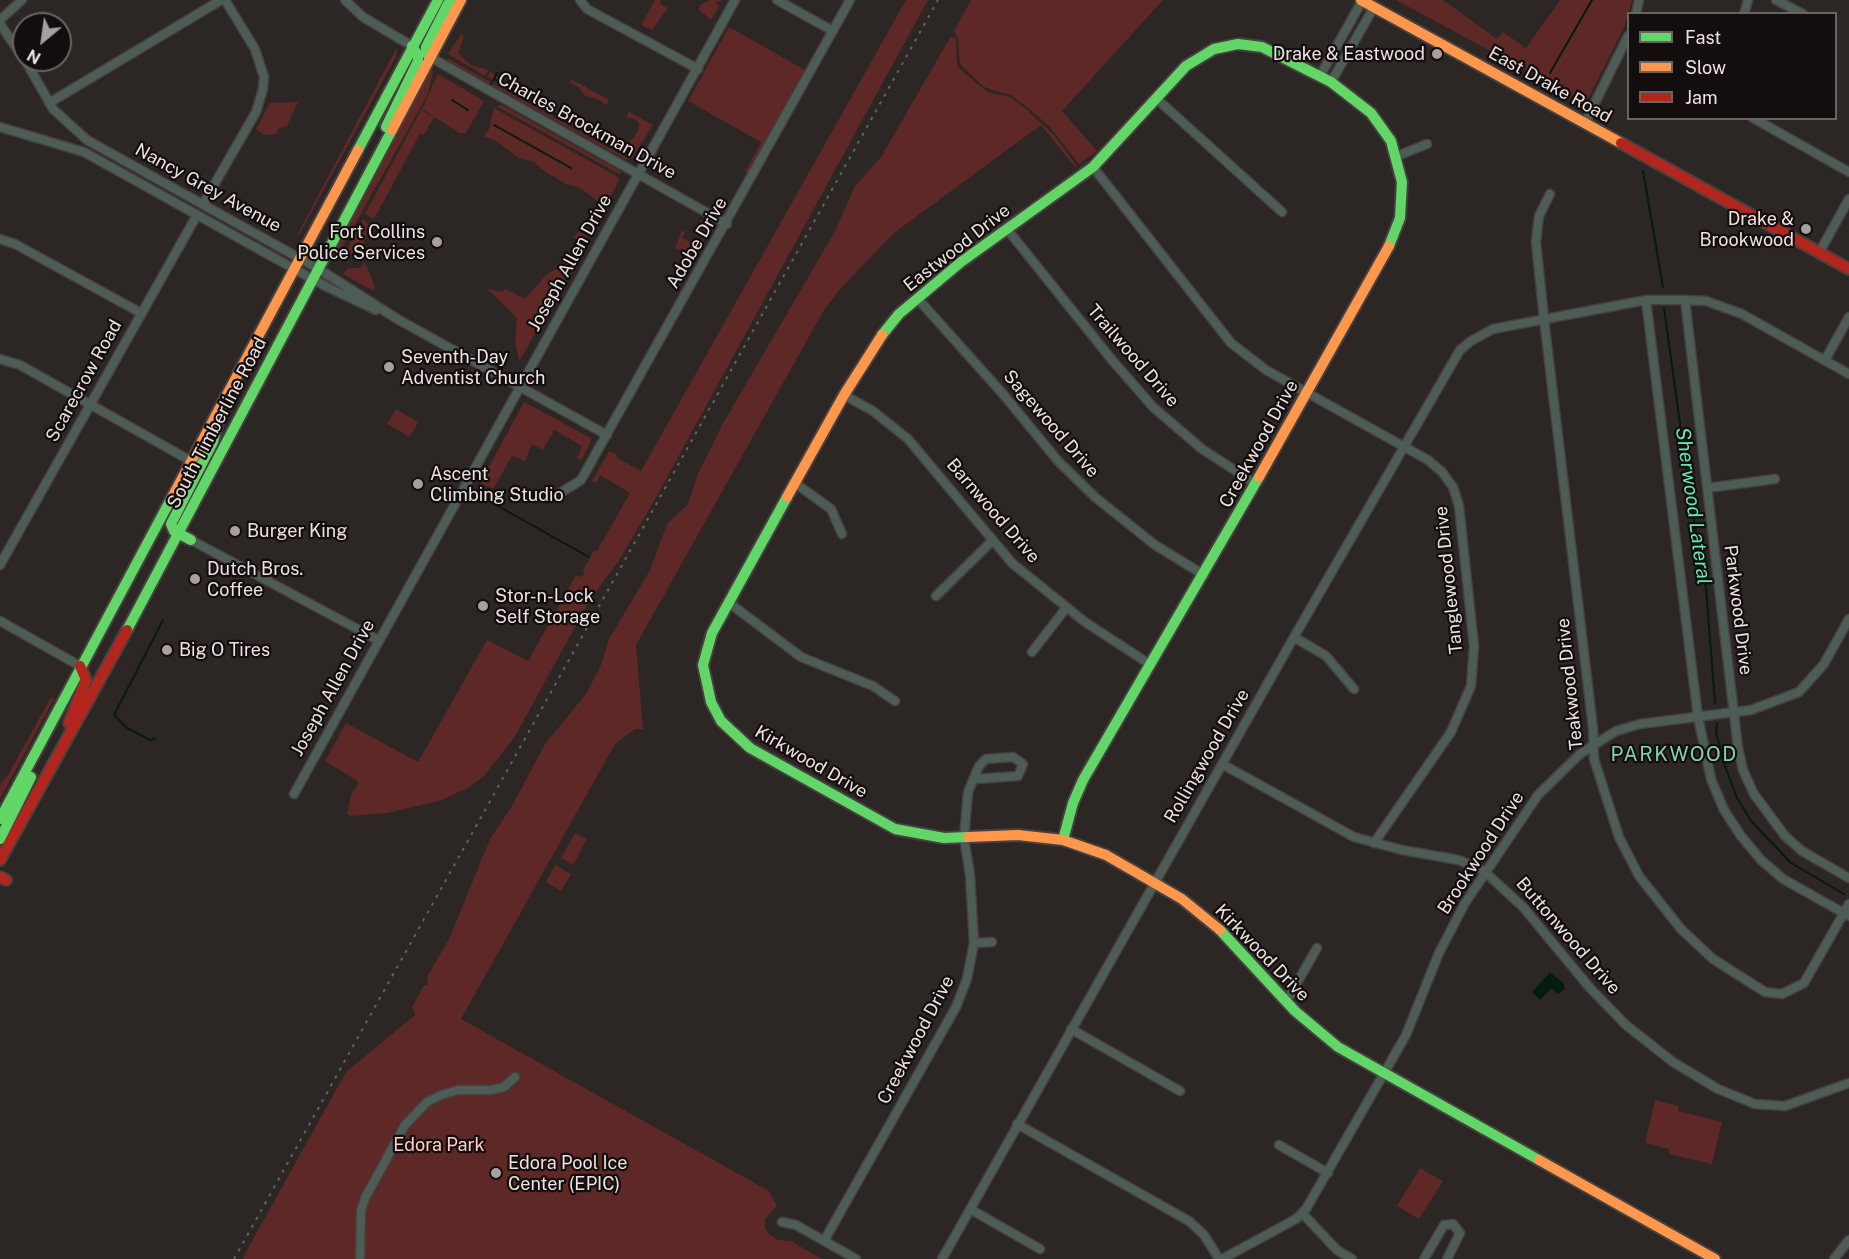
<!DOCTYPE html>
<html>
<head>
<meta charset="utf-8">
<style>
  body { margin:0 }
  #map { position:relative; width:1849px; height:1259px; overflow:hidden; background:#2c2625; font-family:"Public Sans",sans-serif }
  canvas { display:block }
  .legend { position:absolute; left:1627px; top:12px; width:210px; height:108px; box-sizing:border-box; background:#130e0d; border:2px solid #696362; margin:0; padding:8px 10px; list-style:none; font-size:18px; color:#ebe2e1 }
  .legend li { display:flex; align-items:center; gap:12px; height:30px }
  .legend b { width:30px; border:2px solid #696362 }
  .north { position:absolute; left:12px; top:12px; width:60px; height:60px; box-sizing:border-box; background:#130e0d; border:2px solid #696362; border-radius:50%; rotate:209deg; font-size:16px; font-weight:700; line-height:24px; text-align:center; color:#ebe2e1 }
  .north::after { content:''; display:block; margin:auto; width:21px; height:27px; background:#a8a09f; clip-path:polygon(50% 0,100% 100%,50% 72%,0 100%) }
</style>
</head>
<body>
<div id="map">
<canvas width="1849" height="1259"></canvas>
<ul class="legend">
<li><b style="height:8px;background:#63d668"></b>Fast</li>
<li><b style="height:8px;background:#ff974d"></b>Slow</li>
<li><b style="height:8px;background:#b3261e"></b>Jam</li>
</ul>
<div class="north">N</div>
</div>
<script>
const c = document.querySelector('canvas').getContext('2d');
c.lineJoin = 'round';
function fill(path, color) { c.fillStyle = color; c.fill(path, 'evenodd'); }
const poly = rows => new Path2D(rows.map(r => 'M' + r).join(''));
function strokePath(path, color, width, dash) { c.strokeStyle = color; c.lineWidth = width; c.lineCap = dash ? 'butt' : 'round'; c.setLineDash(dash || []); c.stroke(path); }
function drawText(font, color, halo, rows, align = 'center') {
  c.font = font + ' "Public Sans",sans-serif'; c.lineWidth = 4.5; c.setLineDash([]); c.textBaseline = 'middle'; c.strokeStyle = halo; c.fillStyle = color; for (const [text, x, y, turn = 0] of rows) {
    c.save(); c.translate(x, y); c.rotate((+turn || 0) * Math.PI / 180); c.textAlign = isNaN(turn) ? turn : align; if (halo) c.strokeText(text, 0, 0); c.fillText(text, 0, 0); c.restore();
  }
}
fill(poly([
  [655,0,660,0,661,5,668,8,652,30,641,25],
  [709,0,722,0,715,3,719,6,711,20,699,10,700,5],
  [906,0,928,0,658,494,618,562,591,598,514,738,484,776,468,788,439,801,387,813,351,816,347,814,351,795,359,782,325,761,346,723,418,762,487,640,528,661,576,575,580,577,584,575,583,570,594,550,597,551,630,493,600,475,596,483,592,481,609,451,616,454,617,458,641,471],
  [971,0,1163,0,1062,111,1097,151,1079,164,1049,126,1027,107,1010,95,984,87,960,64,958,38,954,31],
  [1396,0,1443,0,1497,39,1503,32,1526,48,1560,0,1632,0,1624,28,1588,99,1583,101],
  [729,27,805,70,747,173,745,172,761,142,688,101],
  [461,34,464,36,458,53,471,65,488,70,485,76,448,54],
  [951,36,956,39,957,64,960,69,987,92,1010,97,1026,109,1054,135,1077,166,1075,167,1041,125,894,233,840,289,824,310,636,645,643,729,635,729,615,744,461,1019,769,1191,777,1206,765,1219,765,1228,769,1234,778,1240,791,1241,822,1259,242,1259,346,1072,415,1015,412,1007,424,985,427,985,428,975,449,939,490,839,512,806,545,744,586,694,601,665,609,639,650,570,667,524,688,504,698,474,722,425,834,233,855,186,881,157],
  [397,47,396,57,298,237,297,235],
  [445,59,449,59,627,158,628,161],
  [434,70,427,96,336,258,332,254,429,72],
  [490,71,505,83,515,85,520,93,537,105,487,77],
  [438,74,484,101,466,133,459,133,422,109],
  [571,79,609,100,606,105,598,99,585,96,579,87,569,83],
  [298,102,287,126,279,128,277,134,264,135,256,129,270,103],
  [502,105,622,172,619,174,496,106],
  [494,108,620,178,594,228,588,224,600,203,580,188,566,184,541,169,534,162,519,158,496,141,484,136,489,129],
  [421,110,434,117,424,135,420,134,374,219,365,214],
  [629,112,653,125,632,158,610,147,614,139,628,145,638,131,639,124,636,120,626,117],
  [363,219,369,224,364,243,365,256,355,252,342,259],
  [701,220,711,228,699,249,693,256,675,248,682,230,685,232,682,238,699,247,706,234,703,232,704,227,699,224],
  [579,232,587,236,587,240,519,362,515,341,517,318,488,289,502,292,506,289,525,299,546,275,568,262,579,242,574,237],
  [365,262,375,287,373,291,343,274,348,268,360,268],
  [524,402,591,438,591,441,581,461,577,458,582,446,554,430,543,450,532,444,525,461,512,456,493,489,480,483],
  [396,409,418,422,410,437,387,424],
  [51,697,54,699,0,799,0,784,8,775],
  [575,833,587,839,573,865,561,858],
  [555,865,571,874,561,891,546,882],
  [1655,1100,1679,1106,1678,1111,1722,1122,1712,1164,1669,1154,1669,1149,1645,1143],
  [1420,1168,1443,1181,1419,1219,1397,1206]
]), '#5d2825');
fill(poly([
  [1550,972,1563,983,1565,989,1558,994,1551,988,1540,1000,1532,992]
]), '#041b10');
strokePath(poly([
  [1550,73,1592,0],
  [494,79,537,103],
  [493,81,497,73],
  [491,84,491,83],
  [452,100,468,110],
  [540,105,555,114],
  [557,115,564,118],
  [494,125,571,168],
  [1643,171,1663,287],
  [1664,308,1692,510,1706,588,1715,703],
  [478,495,589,557],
  [1717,723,1716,733,1725,766,1737,798,1752,822,1791,863,1844,894],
  [155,739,150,740,127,728,114,715,163,620]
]), '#041b10', 2);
const street = poly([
  [345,0,363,17,412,46],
  [580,0,587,9,698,69],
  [777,0,833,31],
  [1776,0,1803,14],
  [1636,14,1639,0],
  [1744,14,1748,0],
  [0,20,22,0],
  [0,24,24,59],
  [430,57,727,224],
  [25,60,53,109,87,140,317,268,399,320,607,435],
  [1320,76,1362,1],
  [1331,82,1374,7],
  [1157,99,1282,212],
  [49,103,221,0],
  [1753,118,1849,172],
  [1585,123,1628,36],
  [0,127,84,152,325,286,376,310],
  [1397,156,1427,144],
  [1093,167,1231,343,1266,370,1428,460,1442,472,1453,487,1459,506,1474,646,1471,686,1451,732,1374,843],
  [1550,194,1539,216,1536,242,1544,319,1593,728,1594,759,1619,837,1639,876,1681,929,1713,959,1765,992,1782,994,1804,983,1849,904],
  [203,204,256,112,263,89,264,77,255,49,225,0],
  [1007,229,1112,360,1153,407,1202,449,1256,484],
  [0,239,15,244,141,313],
  [1819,253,1849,199],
  [918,299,1003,394,1058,461,1095,497,1155,545,1204,575],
  [1646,300,1698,717,1711,779,1724,810,1741,836,1761,860,1783,879,1849,916],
  [1685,300,1738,748,1743,770,1754,794,1785,836,1802,851,1849,878],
  [0,359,20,365,191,461],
  [1825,360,1849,317],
  [844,395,873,411,908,439,1012,563,1085,622,1151,665],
  [795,483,831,509,842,534],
  [1707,488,1775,479],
  [560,493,581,480,850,0],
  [191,540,378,640],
  [0,565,197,215],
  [936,596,992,541],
  [728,602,801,657,873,686,895,701],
  [0,621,80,666],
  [1294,637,1326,656,1354,689],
  [1032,652,1066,608],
  [1222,764,1354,837,1402,850,1459,860,1484,871,1523,907,1590,988,1626,1025,1673,1062,1718,1089,1755,1104,1785,1106,1849,1083],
  [294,794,735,0],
  [974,943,992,942],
  [1286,1002,1317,948],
  [1071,1029,1180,1091],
  [1017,1124,1189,1221,1204,1235,1219,1259],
  [1279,1145,1328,1173],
  [970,1209,1040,1249],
  [1303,1214,1337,1250,1352,1259],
  [782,1222,796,1225,856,1259],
  [824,1241,956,1007,967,979,974,943,970,875,964,838,968,792,979,766,986,759,1013,757,1023,764,1018,776,974,779],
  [360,1259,361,1211,365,1198,405,1125,427,1102,441,1095,458,1090,491,1090,504,1087,515,1077],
  [942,1259,1294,637,1460,350,1471,341,1493,329,1646,300,1685,300,1706,301,1742,314,1849,374],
  [1222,1259,1296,1219,1306,1209,1406,1035,1439,953,1465,903,1538,795,1580,754,1616,731,1640,724,1751,710,1799,692,1824,664,1849,619],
  [1424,1259,1444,1225,1453,1224,1460,1233,1447,1259],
  [1834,1259,1849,1240]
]);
const fast = poly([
  [430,57,426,53,426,47,450,0],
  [386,127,418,61,418,55,412,46],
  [358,150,438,0],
  [882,335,899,314,961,262,1093,167,1186,66,1214,49,1238,44,1262,47,1331,82,1371,113,1391,141,1402,182,1400,218,1389,246],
  [787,497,712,633,703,665,711,702,721,721,750,748,895,829,944,838,968,837],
  [191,540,174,531,171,524,213,442,220,415],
  [127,630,392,130],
  [0,819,171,499],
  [0,839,31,777],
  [1063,840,1073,803,1083,780,1259,477],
  [1220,930,1295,1011,1338,1047,1539,1160]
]);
const slow = poly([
  [1361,0,1621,143],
  [392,130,461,0],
  [1259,477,1389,246],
  [787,497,844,395,882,335],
  [171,499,358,150],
  [968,837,1018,835,1063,840,1106,855,1182,899,1220,930],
  [1539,1160,1715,1259]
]);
const jam = poly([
  [1621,143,1849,269],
  [69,723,86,680,80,666],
  [0,860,127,630],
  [0,877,6,880]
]);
strokePath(street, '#464140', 11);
strokePath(fast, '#464140', 14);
strokePath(slow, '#464140', 14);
strokePath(jam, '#464140', 14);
strokePath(street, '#4d5d55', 8);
strokePath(fast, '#63d668', 10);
strokePath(slow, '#ff974d', 10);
strokePath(jam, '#b3261e', 10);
strokePath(poly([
  [234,1259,938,0]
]), '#606561', 2, [3, 6]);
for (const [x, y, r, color] of [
  [1437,54,6,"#a8a09f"],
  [1806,229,6,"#a8a09f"],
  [437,242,6,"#a8a09f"],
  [389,367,6,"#a8a09f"],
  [418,484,6,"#a8a09f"],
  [235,531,6,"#a8a09f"],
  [195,579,6,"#a8a09f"],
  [483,606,6,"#a8a09f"],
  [167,650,6,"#a8a09f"],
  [496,1173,6,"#a8a09f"]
]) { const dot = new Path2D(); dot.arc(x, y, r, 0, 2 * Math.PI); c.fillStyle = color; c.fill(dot); strokePath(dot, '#130e0d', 2); }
drawText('18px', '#ebe2e1', '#130e0d', [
  ["Drake & Eastwood",1425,54,"right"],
  ["Drake &",1794,219,"right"],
  ["Brookwood",1794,240,"right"],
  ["Fort Collins",425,232,"right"],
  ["Police Services",425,253,"right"],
  ["Seventh-Day",401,357],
  ["Adventist Church",401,378],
  ["Ascent",430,474],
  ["Climbing Studio",430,495],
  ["Burger King",247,531],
  ["Dutch Bros.",207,569],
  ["Coffee",207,590],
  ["Stor-n-Lock",495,596],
  ["Self Storage",495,617],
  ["Big O Tires",179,650],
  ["Edora Pool Ice",508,1163],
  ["Center (EPIC)",508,1184]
], 'left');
drawText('18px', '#ebe2e1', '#130e0d', [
  ["East Drake Road",1550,85,29],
  ["Charles Brockman Drive",587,126,29],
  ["Nancy Grey Avenue",208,188,29],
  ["Adobe Drive",697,243,-60],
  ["Eastwood Drive",957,248,-38],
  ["Joseph Allen Drive",570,263,-61],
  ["Trailwood Drive",1133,356,49],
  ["Scarecrow Road",84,381,-61],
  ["South Timberline Road",217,423,-62],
  ["Sagewood Drive",1051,424,49],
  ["Creekwood Drive",1259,444,-61],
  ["Barnwood Drive",993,511,49],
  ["Tanglewood Drive",1449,580,-96],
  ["Parkwood Drive",1738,610,83],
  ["Teakwood Drive",1570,684,-96],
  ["Joseph Allen Drive",333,688,-61],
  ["Rollingwood Drive",1207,756,-60],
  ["Kirkwood Drive",811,762,30],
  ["Brookwood Drive",1481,853,-57],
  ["Buttonwood Drive",1568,936,49],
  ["Kirkwood Drive",1262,953,46],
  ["Creekwood Drive",916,1040,-62]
]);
drawText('18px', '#ffcdc7', '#130e0d', [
  ["Edora Park",439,1145]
]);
drawText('italic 20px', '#61e8b0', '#130e0d', [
  ["Sherwood Lateral",1693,506,82]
]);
c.letterSpacing = '1.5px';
drawText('20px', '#80d4ad', '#130e0d', [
  ["PARKWOOD",1674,755]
]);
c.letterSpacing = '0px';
</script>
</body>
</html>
